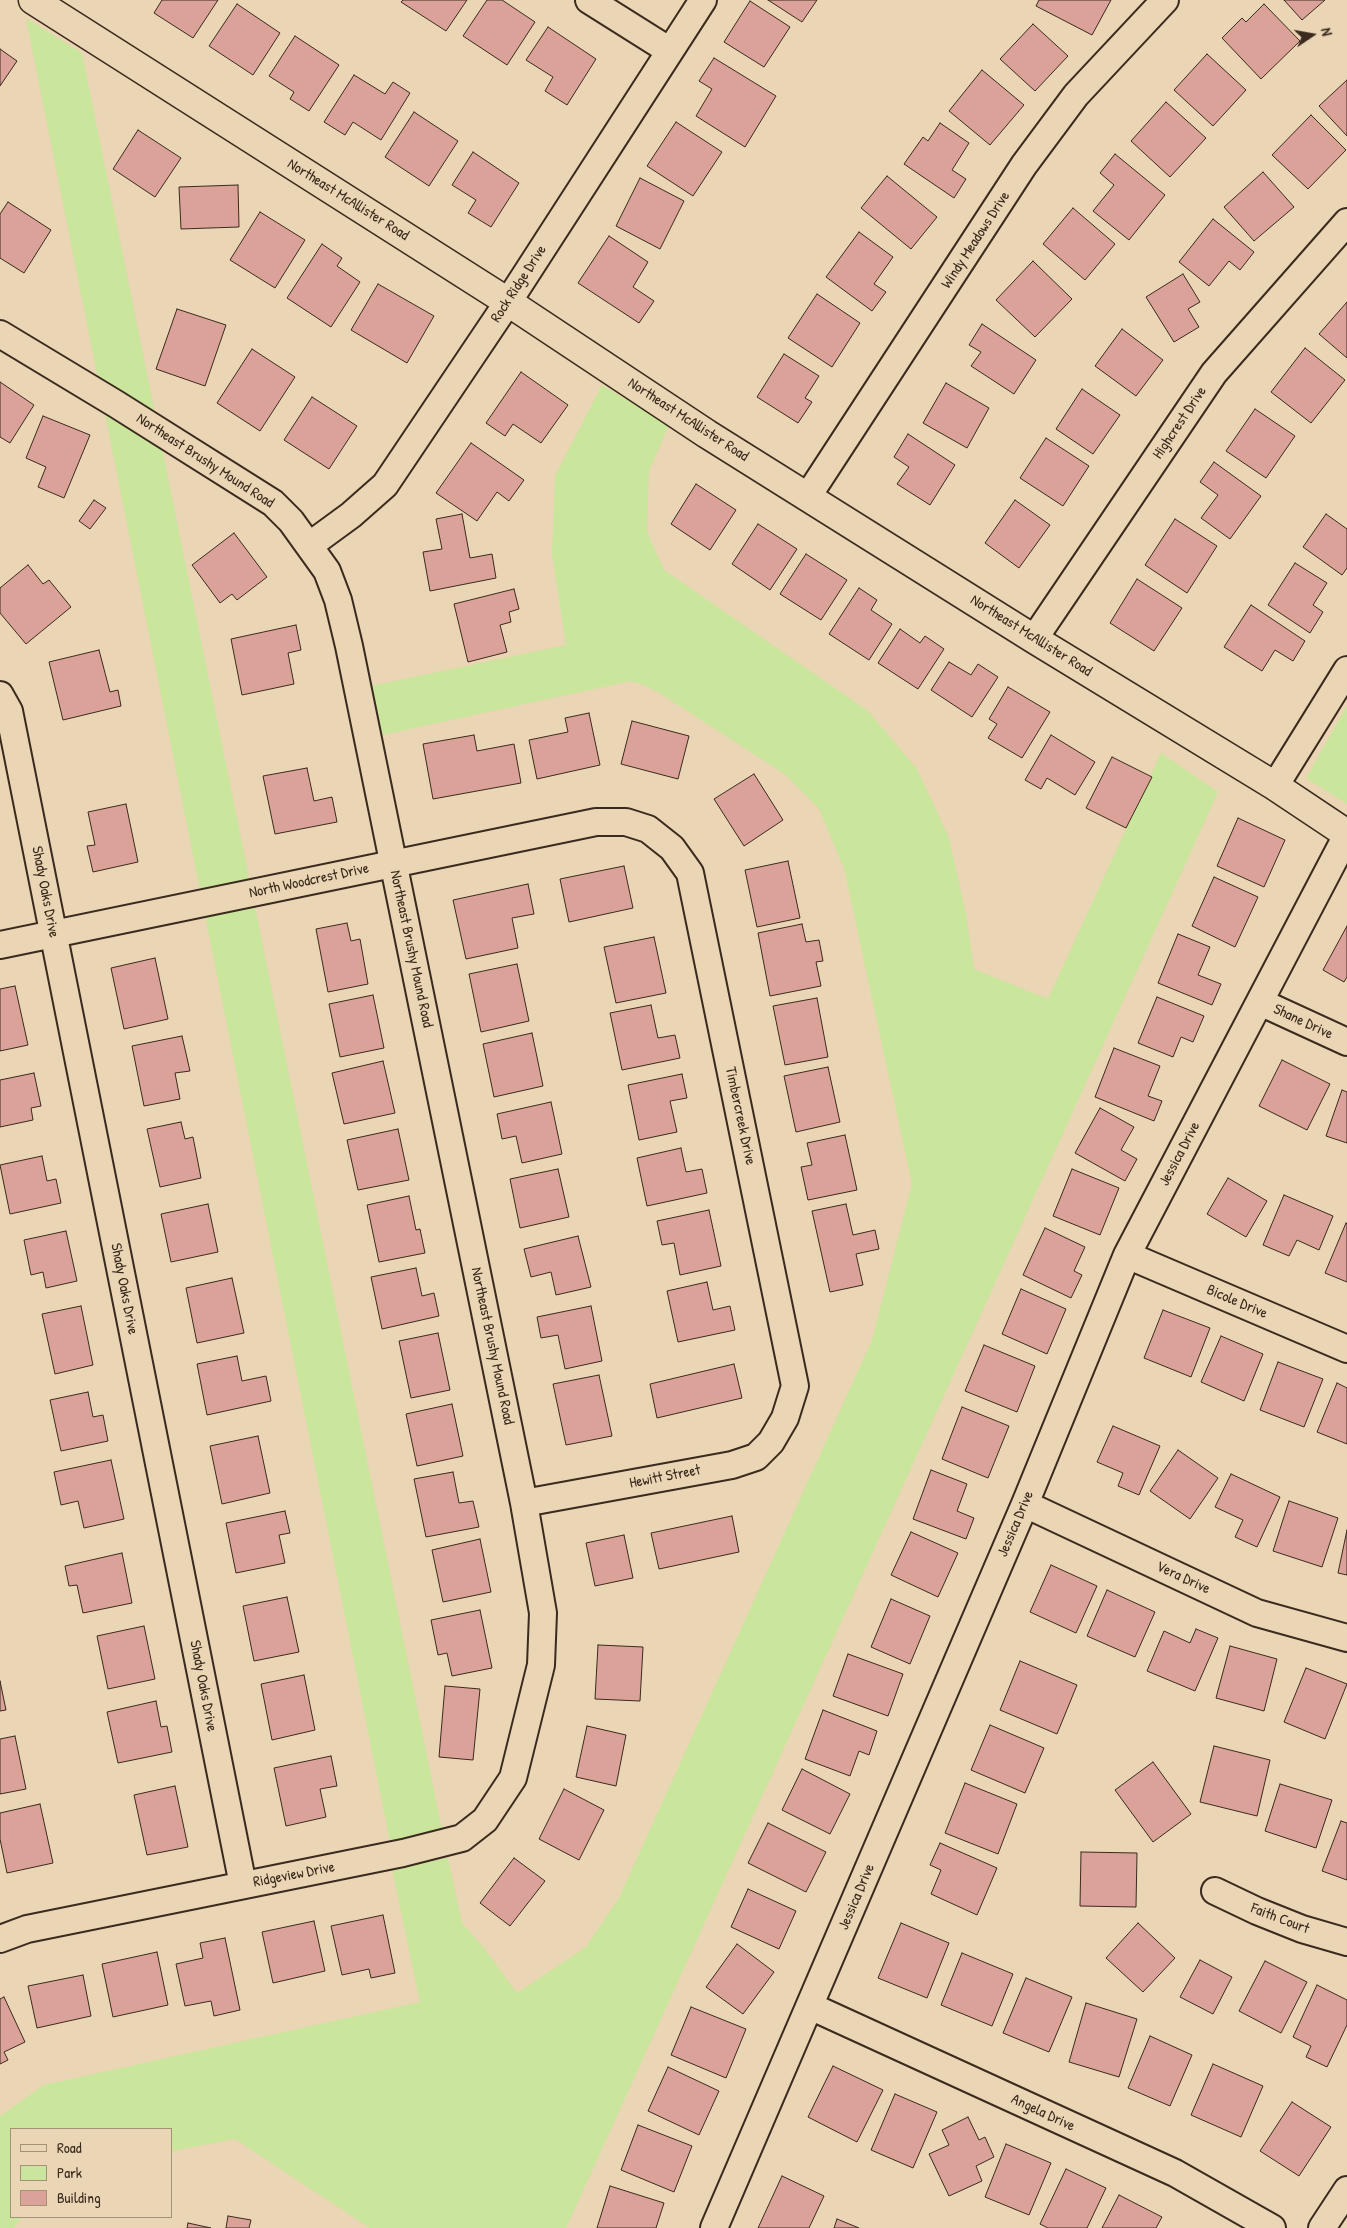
<!DOCTYPE html>
<html>
<head>
<meta charset="utf-8">
<style>
  body { margin:0 }
  #map { position:relative; width:1347px; height:2228px; overflow:hidden; background:#ead5b4; font-family:"Patrick Hand",sans-serif }
  canvas { display:block }
  .legend { position:absolute; left:10px; top:2128px; width:162px; height:90px; box-sizing:border-box; background:#ead5b4; border:1px solid #a49178; margin:0; padding:6px 9px; list-style:none; font-size:15px; color:#3b2a1e }
  .legend li { display:flex; align-items:center; gap:10px; height:25px }
  .legend b { width:25px; border:1px solid #a49178 }
  .north { position:absolute; left:1287px; top:10px; width:50px; height:50px; -webkit-text-stroke:4px #ead5b4; paint-order:stroke; rotate:78deg; font-size:14px; font-weight:700; line-height:20px; text-align:center; color:#3b2a1e }
  .north::after { content:''; display:block; margin:auto; width:18px; height:22px; background:#3b2a1e; clip-path:polygon(50% 0,100% 100%,50% 72%,0 100%) }
</style>
</head>
<body>
<div id="map">
<canvas width="1347" height="2228"></canvas>
<ul class="legend">
<li><b style="height:6px;background:#ead5b4"></b>Road</li>
<li><b style="height:14px;background:#cae59c"></b>Park</li>
<li><b style="height:14px;background:#dba299"></b>Building</li>
</ul>
<div class="north">N</div>
</div>
<script>
const c = document.querySelector('canvas').getContext('2d');
c.lineJoin = 'round';
function fill(path, color) { c.fillStyle = color; c.fill(path, 'evenodd'); }
const poly = rows => new Path2D(rows.map(r => 'M' + r).join(''));
function strokePath(path, color, width, dash) { c.strokeStyle = color; c.lineWidth = width; c.lineCap = dash ? 'butt' : 'round'; c.setLineDash(dash || []); c.stroke(path); }
function drawText(font, color, halo, rows, align = 'center') {
  c.font = font + ' "Patrick Hand",sans-serif'; c.lineWidth = 4.5; c.setLineDash([]); c.textBaseline = 'middle'; c.strokeStyle = halo; c.fillStyle = color; for (const [text, x, y, turn = 0] of rows) {
    c.save(); c.translate(x, y); c.rotate((+turn || 0) * Math.PI / 180); c.textAlign = isNaN(turn) ? turn : align; if (halo) c.strokeText(text, 0, 0); c.fillText(text, 0, 0); c.restore();
  }
}
fill(poly([
  [26,18,82,53,442,1830,390,1842],
  [602,385,669,425,649,471,647,532,664,570,868,711,917,769,949,838,966,914,974,969,1048,999,1161,753,1218,792,566,2228,370,2228,235,2139,171,2151,171,2129,11,2129,11,2217,22,2217,14,2228,0,2228,0,2116,44,2085,420,2002,392,1869,448,1858,462,1923,484,1948,517,1993,586,1947,619,1898,872,1340,912,1184,844,868,819,809,786,775,661,694,646,686,631,681,382,735,371,686,566,645,552,554,555,476],
  [1347,706,1347,804,1306,778]
]), '#cae59c');
const building = poly([
  [162,0,218,0,193,38,154,13,162,0],
  [403,0,467,0,446,31,401,2,403,0],
  [487,0,502,0,535,22,507,65,463,36,487,0],
  [768,0,817,0,802,22,768,0],
  [1039,0,1111,0,1092,35,1036,6,1039,0],
  [1284,0,1325,0,1302,20,1284,0],
  [750,1,790,27,764,67,724,42,750,1],
  [237,4,280,33,253,75,209,46,237,4],
  [1264,4,1300,41,1261,79,1222,38,1242,18,1246,22,1264,4],
  [1033,24,1068,56,1035,91,1000,59,1033,24],
  [548,27,596,59,567,105,545,91,553,77,526,60,548,27],
  [295,36,339,65,309,111,290,99,294,92,269,76,295,36],
  [0,49,17,61,0,86,0,49],
  [1207,54,1246,90,1213,126,1174,90,1207,54],
  [714,58,776,96,745,147,696,116,712,89,699,81,714,58],
  [982,70,1024,105,990,145,949,111,982,70],
  [354,75,385,94,393,82,410,93,381,140,353,122,345,135,324,122,354,75],
  [1347,80,1347,136,1319,106,1347,80],
  [1166,102,1206,138,1170,177,1131,141,1166,102],
  [414,112,458,141,429,186,385,157,414,112],
  [1311,115,1346,150,1308,189,1272,155,1311,115],
  [676,122,722,152,693,196,647,166,676,122],
  [940,123,969,143,952,170,966,179,954,198,904,164,923,137,928,141,940,123],
  [138,130,181,158,155,197,113,169,138,130],
  [473,152,519,183,491,227,468,213,476,200,452,185,473,152],
  [1115,154,1165,195,1129,240,1093,211,1114,185,1100,173,1115,154],
  [1263,172,1294,207,1254,241,1224,207,1263,172],
  [887,176,937,217,911,249,861,208,887,176],
  [640,178,684,201,660,249,616,226,640,178],
  [238,185,239,227,181,229,179,187,238,185],
  [8,202,51,230,24,273,0,258,0,214,8,202],
  [1073,208,1115,244,1085,280,1043,244,1073,208],
  [260,212,305,240,275,288,230,260,260,212],
  [1213,219,1254,252,1240,270,1229,261,1209,286,1179,262,1213,219],
  [859,232,893,257,874,284,886,292,872,311,826,277,859,232],
  [609,236,648,262,633,287,654,301,639,323,578,283,609,236],
  [322,244,342,258,337,266,360,282,331,327,287,298,322,244],
  [1033,261,1072,299,1035,337,996,300,1033,261],
  [1183,274,1200,302,1188,309,1199,327,1174,342,1146,297,1183,274],
  [378,284,434,316,407,363,351,330,378,284],
  [817,294,860,323,832,367,788,338,817,294],
  [1347,302,1347,358,1319,334,1347,302],
  [177,309,226,325,205,386,156,369,177,309],
  [982,324,1036,360,1014,394,971,366,981,352,969,345,982,324],
  [1122,329,1163,360,1136,396,1095,366,1122,329],
  [1305,348,1345,380,1311,423,1271,392,1305,348],
  [252,349,295,377,260,431,217,403,252,349],
  [784,354,819,376,805,398,812,402,798,423,757,397,784,354],
  [521,372,568,405,541,443,513,424,505,436,486,423,521,372],
  [0,382,34,405,10,443,0,437,0,382],
  [946,383,989,408,967,448,923,423,946,383],
  [1082,389,1120,415,1093,454,1056,429,1082,389],
  [312,397,357,426,329,469,284,440,312,397],
  [1255,409,1295,436,1266,478,1226,451,1255,409],
  [43,416,90,435,64,498,38,487,46,467,26,458,43,416],
  [908,434,955,465,930,505,897,484,909,467,894,457,908,434],
  [1046,438,1089,466,1063,506,1020,478,1046,438],
  [471,443,524,480,509,501,497,492,477,521,436,493,471,443],
  [1214,462,1261,496,1230,539,1201,518,1218,495,1200,482,1214,462],
  [696,484,736,510,710,550,671,524,696,484],
  [94,500,106,508,90,529,79,521,94,500],
  [1015,500,1050,525,1019,568,985,543,1015,500],
  [462,514,470,558,492,554,496,578,430,591,423,552,442,549,436,519,462,514],
  [1326,514,1347,529,1347,568,1342,575,1303,547,1326,514],
  [1175,519,1217,546,1187,593,1145,565,1175,519],
  [758,524,797,549,770,590,732,564,758,524],
  [234,533,267,577,237,600,232,594,220,603,192,565,234,533],
  [806,554,847,580,821,620,780,594,806,554],
  [1295,563,1327,583,1313,605,1323,612,1310,633,1268,605,1295,563],
  [28,565,43,584,49,580,71,607,26,644,0,613,0,588,28,565],
  [1137,579,1182,608,1154,651,1110,623,1137,579],
  [859,588,877,600,871,610,892,624,869,660,829,634,859,588],
  [514,589,519,609,509,612,511,622,500,625,507,652,468,662,454,604,514,589],
  [1251,605,1305,641,1293,661,1275,650,1262,671,1224,647,1251,605],
  [296,625,301,650,288,653,294,684,242,695,231,639,296,625],
  [900,629,920,643,925,636,944,649,918,689,878,663,900,629],
  [99,650,110,692,118,690,121,706,63,720,49,662,99,650],
  [949,662,971,675,978,664,998,677,972,717,931,690,949,662],
  [1008,687,1050,712,1022,758,988,738,997,724,989,719,1008,687],
  [589,713,600,765,537,779,529,740,568,732,565,718,589,713],
  [632,721,689,736,678,779,621,764,632,721],
  [474,735,477,751,514,744,521,783,433,799,423,744,474,735],
  [1051,735,1095,762,1075,795,1047,778,1041,789,1025,780,1051,735],
  [1112,757,1152,777,1126,828,1086,808,1112,757],
  [307,768,314,801,332,797,337,822,275,834,263,776,307,768],
  [754,774,783,820,744,846,714,799,754,774],
  [126,804,138,862,93,872,87,846,95,845,88,812,126,804],
  [1238,818,1285,840,1264,887,1217,866,1238,818],
  [788,861,800,918,757,927,745,870,788,861],
  [624,866,633,908,569,922,560,879,624,866],
  [1214,877,1258,897,1235,947,1192,926,1214,877],
  [528,884,534,914,512,918,518,948,466,959,453,900,528,884],
  [347,923,351,941,360,939,368,984,328,992,316,929,347,923],
  [802,924,806,942,819,940,823,961,816,962,821,986,770,996,758,933,802,924],
  [1347,926,1347,977,1344,982,1323,970,1347,926],
  [1178,934,1210,947,1198,975,1221,984,1212,1005,1158,983,1178,934],
  [654,937,666,993,616,1003,604,947,654,937],
  [155,958,168,1019,124,1029,111,968,155,958],
  [517,964,529,1021,481,1032,469,974,517,964],
  [15,986,28,1045,0,1051,0,989,15,986],
  [373,995,384,1048,340,1057,329,1004,373,995],
  [1157,997,1204,1016,1193,1042,1181,1037,1173,1057,1138,1043,1157,997],
  [817,998,828,1057,785,1065,773,1006,817,998],
  [651,1005,658,1038,675,1035,680,1058,622,1070,610,1013,651,1005],
  [532,1033,543,1086,494,1097,483,1044,532,1033],
  [182,1036,190,1071,175,1073,180,1099,144,1106,132,1046,182,1036],
  [1114,1048,1160,1066,1148,1096,1162,1101,1154,1121,1095,1097,1114,1048],
  [1282,1060,1330,1084,1307,1130,1259,1106,1282,1060],
  [383,1061,395,1113,344,1124,332,1073,383,1061],
  [828,1067,840,1122,796,1132,784,1076,828,1067],
  [34,1073,41,1106,31,1108,33,1120,0,1127,0,1080,34,1073],
  [682,1074,687,1098,670,1101,677,1132,639,1140,628,1085,682,1074],
  [1342,1090,1347,1092,1347,1143,1326,1136,1342,1090],
  [551,1102,562,1154,522,1163,516,1136,502,1139,497,1114,551,1102],
  [1100,1108,1134,1127,1121,1150,1137,1159,1125,1181,1075,1153,1100,1108],
  [181,1122,185,1139,193,1137,201,1178,160,1187,147,1129,181,1122],
  [398,1129,409,1180,358,1190,347,1140,398,1129],
  [845,1135,857,1190,808,1200,801,1167,812,1165,807,1143,845,1135],
  [681,1148,686,1172,702,1169,707,1193,647,1206,637,1158,681,1148],
  [42,1156,47,1181,56,1179,61,1203,10,1214,0,1165,42,1156],
  [558,1169,569,1217,520,1228,510,1179,558,1169],
  [1072,1169,1119,1188,1100,1235,1053,1216,1072,1169],
  [1228,1178,1267,1201,1246,1237,1207,1214,1228,1178],
  [1284,1195,1333,1216,1319,1250,1297,1240,1289,1256,1263,1245,1284,1195],
  [409,1196,416,1230,420,1229,425,1253,379,1262,367,1205,409,1196],
  [208,1204,218,1252,171,1262,161,1214,208,1204],
  [846,1204,853,1235,875,1230,879,1249,856,1254,863,1285,830,1292,812,1211,846,1204],
  [709,1210,721,1266,680,1275,674,1243,662,1245,657,1221,709,1210],
  [1346,1223,1347,1224,1347,1282,1325,1273,1346,1223],
  [1045,1228,1085,1247,1074,1271,1082,1275,1071,1298,1023,1275,1045,1228],
  [66,1231,77,1281,46,1288,43,1272,31,1275,24,1240,66,1231],
  [578,1236,591,1287,556,1295,551,1272,531,1277,524,1249,578,1236],
  [416,1268,422,1296,434,1293,439,1316,382,1329,371,1277,416,1268],
  [232,1278,244,1333,197,1343,186,1288,232,1278],
  [707,1282,713,1310,730,1306,735,1330,678,1342,667,1291,707,1282],
  [1021,1289,1066,1309,1047,1354,1002,1334,1021,1289],
  [81,1306,93,1365,55,1374,42,1314,81,1306],
  [591,1306,602,1361,565,1369,558,1335,541,1338,537,1317,591,1306],
  [1163,1310,1210,1328,1191,1377,1144,1358,1163,1310],
  [438,1333,450,1390,411,1398,399,1341,438,1333],
  [1221,1336,1263,1354,1244,1401,1201,1382,1221,1336],
  [984,1345,1035,1366,1017,1412,965,1391,984,1345],
  [237,1356,242,1381,266,1376,271,1401,207,1415,197,1364,237,1356],
  [1278,1362,1323,1379,1304,1427,1260,1410,1278,1362],
  [734,1364,742,1398,657,1418,650,1384,734,1364],
  [599,1375,612,1436,566,1445,553,1384,599,1375],
  [1337,1383,1347,1388,1347,1444,1317,1432,1337,1383],
  [88,1392,93,1417,103,1415,108,1441,61,1451,50,1400,88,1392],
  [452,1404,463,1456,417,1466,406,1414,452,1404],
  [962,1407,1009,1426,988,1478,942,1459,962,1407],
  [1113,1426,1160,1446,1139,1495,1118,1486,1123,1473,1097,1462,1113,1426],
  [258,1436,270,1493,222,1504,210,1446,258,1436],
  [1178,1450,1218,1478,1190,1519,1150,1491,1178,1450],
  [111,1460,124,1519,84,1528,78,1501,61,1505,54,1472,111,1460],
  [931,1470,967,1484,957,1511,974,1518,966,1539,913,1519,931,1470],
  [453,1472,459,1503,473,1501,479,1527,426,1537,414,1479,453,1472],
  [1231,1474,1280,1497,1257,1547,1235,1537,1243,1520,1215,1507,1231,1474],
  [1289,1501,1338,1518,1322,1567,1273,1551,1289,1501],
  [285,1511,290,1533,279,1535,285,1563,236,1573,226,1523,285,1511],
  [732,1516,739,1552,659,1569,651,1533,732,1516],
  [1347,1530,1347,1575,1338,1573,1347,1530],
  [911,1532,958,1553,938,1597,891,1575,911,1532],
  [624,1535,633,1578,595,1586,586,1543,624,1535],
  [480,1539,491,1592,443,1602,432,1550,480,1539],
  [122,1553,132,1603,83,1613,77,1585,69,1586,65,1566,122,1553],
  [1051,1565,1097,1586,1076,1633,1030,1612,1051,1565],
  [1107,1590,1155,1612,1135,1657,1087,1636,1107,1590],
  [287,1597,299,1652,254,1661,243,1606,287,1597],
  [891,1599,930,1616,910,1664,871,1647,891,1599],
  [480,1610,492,1668,452,1676,447,1653,438,1655,431,1620,480,1610],
  [144,1626,155,1679,108,1689,97,1636,144,1626],
  [1196,1629,1218,1638,1195,1691,1147,1671,1164,1631,1190,1643,1196,1629],
  [598,1645,643,1647,640,1701,595,1699,598,1645],
  [1230,1646,1277,1659,1264,1711,1216,1698,1230,1646],
  [848,1654,903,1674,888,1716,833,1696,848,1654],
  [1020,1661,1077,1685,1057,1734,1000,1710,1020,1661],
  [1306,1668,1347,1684,1325,1739,1284,1722,1306,1668],
  [304,1675,315,1730,272,1740,261,1684,304,1675],
  [0,1681,6,1710,0,1711,0,1681],
  [445,1686,480,1689,473,1760,439,1757,445,1686],
  [156,1701,161,1727,167,1726,172,1752,118,1763,107,1712,156,1701],
  [823,1710,877,1731,869,1755,859,1751,850,1776,805,1759,823,1710],
  [990,1725,1044,1748,1025,1793,971,1770,990,1725],
  [587,1726,626,1735,616,1786,576,1777,587,1726],
  [15,1736,26,1789,0,1794,0,1739,15,1736],
  [1214,1746,1270,1760,1257,1816,1200,1802,1214,1746],
  [331,1756,337,1786,320,1789,326,1817,286,1826,274,1768,331,1756],
  [1153,1762,1191,1814,1153,1842,1115,1790,1153,1762],
  [802,1769,850,1794,830,1834,782,1810,802,1769],
  [965,1783,1017,1804,998,1854,945,1833,965,1783],
  [1280,1784,1332,1800,1316,1848,1265,1831,1280,1784],
  [175,1786,188,1847,147,1855,134,1795,175,1786],
  [564,1789,604,1810,579,1860,539,1839,564,1789],
  [40,1804,53,1863,7,1873,0,1839,0,1813,40,1804],
  [1341,1821,1347,1823,1347,1880,1322,1871,1341,1821],
  [768,1823,826,1852,806,1892,748,1863,768,1823],
  [940,1843,997,1868,977,1915,931,1894,941,1870,930,1865,940,1843],
  [1081,1852,1137,1853,1136,1907,1080,1906,1081,1852],
  [514,1858,545,1881,510,1926,480,1903,514,1858],
  [748,1889,796,1911,779,1949,731,1927,748,1889],
  [383,1915,395,1973,371,1978,369,1969,342,1975,331,1926,383,1915],
  [314,1921,325,1971,273,1983,262,1932,314,1921],
  [901,1923,949,1943,927,1998,878,1978,901,1923],
  [1138,1923,1175,1958,1143,1992,1106,1958,1138,1923],
  [225,1938,240,2010,214,2016,211,2001,185,2006,176,1964,203,1958,200,1943,225,1938],
  [737,1944,774,1972,743,2014,706,1987,737,1944],
  [157,1952,168,2005,113,2017,102,1964,157,1952],
  [962,1953,1013,1974,992,2026,941,2005,962,1953],
  [1200,1960,1232,1977,1213,2014,1180,1997,1200,1960],
  [1265,1961,1307,1982,1281,2033,1239,2011,1265,1961],
  [83,1975,91,2016,37,2028,28,1986,83,1975],
  [1026,1978,1072,1997,1049,2052,1003,2033,1026,1978],
  [1317,1985,1347,2000,1347,2025,1327,2067,1306,2057,1311,2046,1293,2037,1317,1985],
  [4,1997,25,2042,4,2052,8,2060,0,2064,0,1999,4,1997],
  [1086,2003,1137,2019,1119,2077,1069,2062,1086,2003],
  [691,2007,746,2029,726,2078,671,2055,691,2007],
  [1150,2036,1192,2055,1170,2106,1128,2088,1150,2036],
  [1213,2064,1263,2086,1241,2137,1191,2115,1213,2064],
  [833,2066,883,2090,857,2142,808,2117,833,2066],
  [668,2067,719,2091,699,2135,648,2111,668,2067],
  [895,2094,937,2112,913,2168,871,2150,895,2094],
  [1292,2102,1331,2127,1299,2176,1260,2151,1292,2102],
  [968,2117,979,2140,985,2137,994,2157,976,2166,982,2181,949,2196,929,2154,949,2145,942,2130,968,2117],
  [638,2125,692,2146,674,2192,621,2170,638,2125],
  [1006,2144,1051,2163,1029,2215,985,2197,1006,2144],
  [1066,2169,1106,2188,1087,2228,1048,2228,1040,2224,1066,2169],
  [782,2176,824,2196,809,2228,758,2228,782,2176],
  [610,2186,664,2203,656,2228,597,2228,610,2186],
  [1119,2195,1162,2217,1156,2228,1102,2228,1119,2195],
  [228,2216,251,2220,249,2228,226,2228,228,2216],
  [837,2219,859,2228,834,2228,837,2219],
  [188,2223,211,2228,187,2228,188,2223]
]);
fill(building, '#dba299');
strokePath(building, '#3b2a1e', 1);
const minor = poly([
  [589,0,670,51],
  [0,334,116,404,273,503,291,521,327,571,338,600,349,646,524,1503,543,1613,541,1665,513,1778,485,1820,462,1838,403,1853,27,1929,0,1939],
  [808,496,1024,165,1076,95,1165,0],
  [310,545,351,515,385,485,508,302,703,0],
  [1034,639,1214,373,1347,222],
  [0,695,9,711,243,1885],
  [1275,786,1347,670],
  [0,945,596,822,626,822,648,829,672,848,690,873,795,1386,785,1418,771,1442,756,1457,732,1465,524,1503],
  [1260,1002,1347,1042],
  [1127,1255,1347,1349],
  [1025,1504,1257,1613,1347,1638],
  [1215,1891,1257,1911,1302,1929,1347,1942],
  [810,2006,1175,2173,1272,2228],
  [714,2228,1025,1504,1127,1255,1347,835],
  [1322,2228,1347,2190]
]);
const tertiary = poly([
  [33,0,508,302,707,434,1034,639,1275,786,1347,834]
]);
strokePath(minor, '#3b2a1e', 30);
strokePath(tertiary, '#3b2a1e', 31);
strokePath(minor, '#ead5b4', 26);
strokePath(tertiary, '#ead5b4', 28);
drawText('15px', '#3b2a1e', '#ead5b4', [
  ["Northeast McAllister Road",348,200,32],
  ["Windy Meadows Drive",976,240,-57],
  ["Rock Ridge Drive",519,284,-57],
  ["Northeast McAllister Road",688,420,33],
  ["Highcrest Drive",1180,423,-56],
  ["Northeast Brushy Mound Road",205,461,33],
  ["Northeast McAllister Road",1031,636,32],
  ["North Woodcrest Drive",309,881,-12],
  ["Shady Oaks Drive",45,892,79],
  ["Northeast Brushy Mound Road",411,949,78],
  ["Shane Drive",1303,1022,25],
  ["Timbercreek Drive",740,1116,78],
  ["Jessica Drive",1180,1154,-62],
  ["Shady Oaks Drive",124,1289,79],
  ["Bicole Drive",1237,1302,23],
  ["Northeast Brushy Mound Road",492,1346,78],
  ["Hewitt Street",665,1477,-11],
  ["Jessica Drive",1016,1524,-67],
  ["Vera Drive",1183,1578,25],
  ["Shady Oaks Drive",203,1686,79],
  ["Ridgeview Drive",294,1875,-11],
  ["Jessica Drive",857,1897,-67],
  ["Faith Court",1280,1919,21],
  ["Angela Drive",1043,2113,25]
]);
</script>
</body>
</html>
